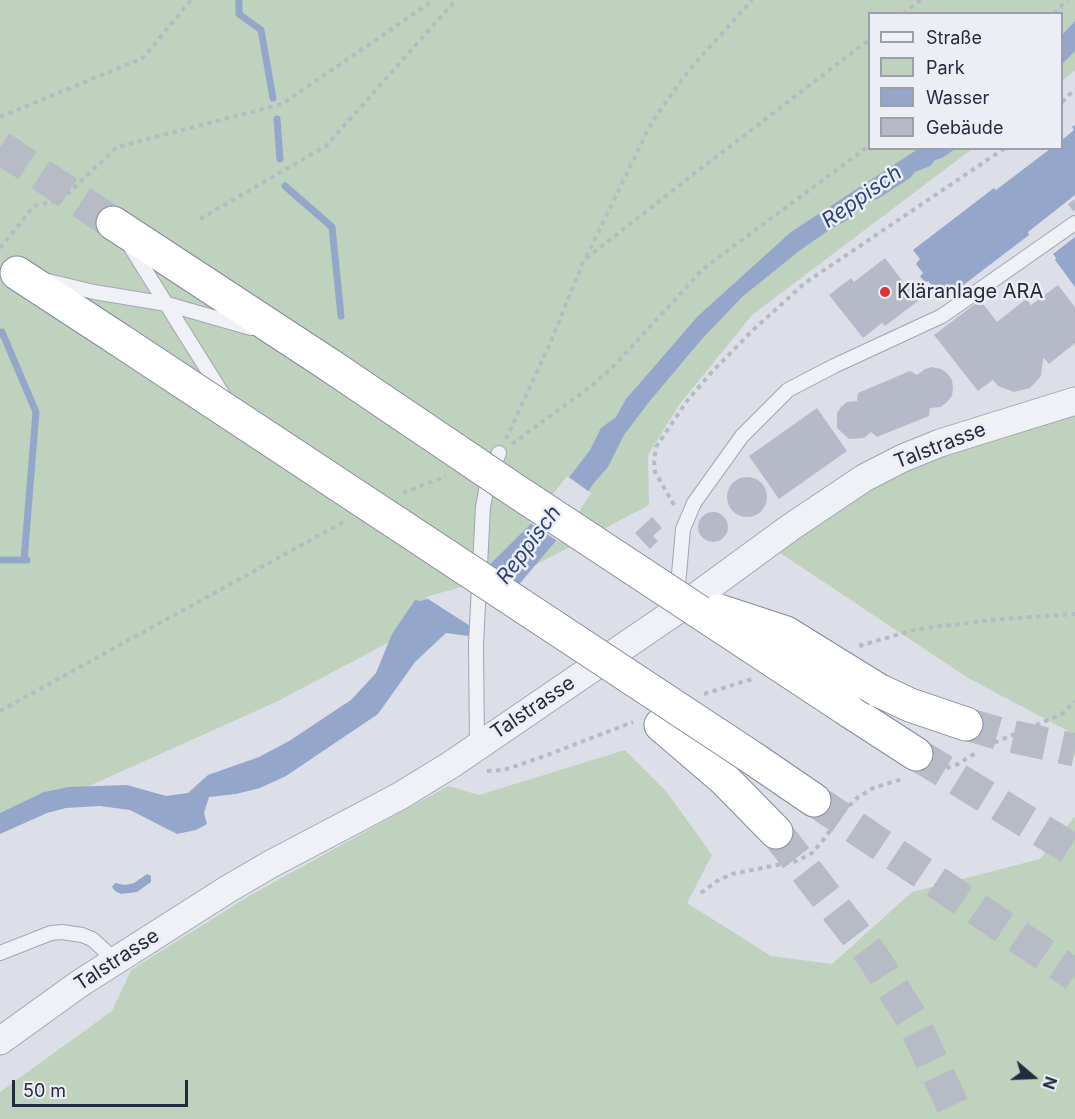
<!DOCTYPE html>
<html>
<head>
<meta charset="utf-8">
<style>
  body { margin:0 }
  #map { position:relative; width:1075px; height:1119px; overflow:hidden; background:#dcdfe8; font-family:Inter,sans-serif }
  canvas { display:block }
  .legend { position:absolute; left:868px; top:12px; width:195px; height:138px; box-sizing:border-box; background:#eceef5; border:2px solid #9ca0ac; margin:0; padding:8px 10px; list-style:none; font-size:18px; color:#252b3f }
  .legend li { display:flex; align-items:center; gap:12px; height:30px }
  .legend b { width:30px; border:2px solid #9ca0ac }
  .north { position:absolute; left:1003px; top:1047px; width:60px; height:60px; -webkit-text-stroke:4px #eceef5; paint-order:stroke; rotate:109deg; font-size:16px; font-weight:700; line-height:24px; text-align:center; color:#252b3f }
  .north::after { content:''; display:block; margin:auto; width:21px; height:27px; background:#252b3f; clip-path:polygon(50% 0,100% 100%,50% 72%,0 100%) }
  .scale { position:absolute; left:12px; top:1080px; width:176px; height:27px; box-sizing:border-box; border:3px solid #252b3f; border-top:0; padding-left:8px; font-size:18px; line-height:21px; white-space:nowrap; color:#252b3f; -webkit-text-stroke:4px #eceef5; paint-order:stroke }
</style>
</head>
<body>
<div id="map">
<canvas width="1075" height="1119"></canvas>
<ul class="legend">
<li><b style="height:8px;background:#eff1f6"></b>Straße</li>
<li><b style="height:16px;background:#bfd2bd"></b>Park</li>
<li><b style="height:16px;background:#94a7cb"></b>Wasser</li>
<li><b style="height:16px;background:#b6bac8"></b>Gebäude</li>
</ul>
<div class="north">N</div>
<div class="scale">50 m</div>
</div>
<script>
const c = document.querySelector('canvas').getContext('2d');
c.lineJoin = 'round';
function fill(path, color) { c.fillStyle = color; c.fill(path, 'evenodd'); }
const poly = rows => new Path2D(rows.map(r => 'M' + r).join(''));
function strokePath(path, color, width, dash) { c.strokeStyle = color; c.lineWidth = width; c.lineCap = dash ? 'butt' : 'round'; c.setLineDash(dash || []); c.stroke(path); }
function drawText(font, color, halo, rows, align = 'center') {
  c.font = font + ' Inter,sans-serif'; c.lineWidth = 5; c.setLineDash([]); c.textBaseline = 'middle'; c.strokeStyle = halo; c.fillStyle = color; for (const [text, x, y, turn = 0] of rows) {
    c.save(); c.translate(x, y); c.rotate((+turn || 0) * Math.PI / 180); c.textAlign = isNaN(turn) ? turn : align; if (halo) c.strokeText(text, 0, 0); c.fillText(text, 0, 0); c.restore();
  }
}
fill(poly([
  [0,0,1075,0,1075,70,1062,81,1062,14,870,14,870,148,972,149,752,315,679,405,648,455,649,505,276,702,0,826],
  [1075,412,1075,757,1070,732,968,678,777,551,866,492,944,453],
  [625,750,666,791,712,855,687,903,771,956,832,964,912,892,1040,859,1075,816,1075,1119,0,1119,0,1092,112,1011,131,970,249,896,448,786,479,795]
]), '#bfd2bd');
fill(poly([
  [1075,21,1075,51,1062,64,1062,35],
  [1075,125,1075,195,1028,232,1029,235,949,296,941,287,936,290,928,281,925,283,920,276,923,273,916,264,920,259,913,250,994,188,996,190,1050,149,1062,148,1062,140,1074,130,1072,127],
  [918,149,955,149,942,158,935,160,930,166,915,172,910,178,879,198,867,203,846,221,832,228,799,251,742,297,701,340,649,402,624,435,608,467,593,484,555,542,499,608,468,636,446,633,415,662,378,714,286,776,260,788,236,794,209,797,204,813,207,824,196,830,177,834,130,810,100,806,66,808,47,813,0,834,0,813,44,792,69,787,127,785,166,796,188,793,208,775,259,757,289,741,351,700,376,673,392,634,415,600,420,601,464,590,542,513,590,450,601,428,616,417,626,399,698,316,791,232],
  [1075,237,1075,287,1055,260,1056,258,1053,254],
  [147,874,151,876,151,882,137,892,121,894,115,891,112,887,115,883,125,885,134,883]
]), '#94a7cb');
fill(poly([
  [567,476,591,493,559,542,529,522,540,511],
  [486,565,501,610,478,631,425,597,462,587]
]), '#dcdfe8');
strokePath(poly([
  [239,0,239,14,261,30,273,98],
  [277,119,280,159],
  [285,186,332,227,341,316],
  [2,332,36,412,24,560],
  [0,560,27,560]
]), '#94a7cb', 7);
fill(poly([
  [1075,199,1075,210,1073,211,1068,204],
  [885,258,918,301,885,326,882,323,863,338,829,295,851,278,854,282],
  [1058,285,1075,307,1075,343,1049,364,1044,358,1043,359,1041,376,1030,388,1014,392,998,386,993,380,978,391,934,335,980,300,997,322,1026,299,1031,305],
  [932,367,941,369,947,373,952,380,953,388,952,396,947,402,941,407,930,408,929,416,877,437,871,432,864,438,849,439,837,428,837,413,841,407,847,402,857,401,858,393,910,371,917,375,925,369],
  [817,408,847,451,779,499,749,456],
  '727 497a20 20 0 1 1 40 0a20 20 0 1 1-40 0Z',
  '698 527a15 15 0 1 1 30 0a15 15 0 1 1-30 0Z',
  [652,517,662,528,653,536,658,541,650,549,635,533]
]), '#b6bac8');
strokePath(poly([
  [0,147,113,223],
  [966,724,1001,734,1075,750],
  [916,754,1075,851],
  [814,800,1075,975],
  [776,832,873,957,911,1017,959,1119]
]), '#b7bbc6', 33, [33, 16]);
const service = poly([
  [130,246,225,398],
  [48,281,94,292,167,304,251,328],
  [677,597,683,529,694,503,742,436,788,390,834,366,942,316,1075,223],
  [477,747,476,644,483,507,488,480,499,453],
  [0,953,51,933,62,932,82,935,92,939,115,960]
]);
const minor = poly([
  [0,1041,79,984,228,889,271,864,400,796,452,764,676,611,791,527,864,478,903,458,940,443,1075,401]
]);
const motorway = poly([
  [113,223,331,366],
  [17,273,118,339],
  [878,690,910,705,966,724],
  [848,710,916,754],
  [661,725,724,779,776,832],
  [754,759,814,800]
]);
strokePath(service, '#a1a5b2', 16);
strokePath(minor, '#a1a5b2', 29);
strokePath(motorway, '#838a9f', 35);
strokePath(poly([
  [903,14,921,0],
  [1054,14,1067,0],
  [1062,102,1075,89],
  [0,117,143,58,191,0],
  [200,219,326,146,456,0],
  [0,248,34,206,61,200,117,147,282,104,434,0],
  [586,257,652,122,689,70,752,0],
  [506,439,548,348,584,260,699,170,870,39],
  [512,444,590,387,613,367,703,269,870,145],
  [403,493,446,476],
  [674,505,655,472,654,461,656,447,687,401,710,374,752,331,805,283,1005,148],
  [859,646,917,629,1002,619,1075,614],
  [704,694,752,679],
  [0,711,345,521],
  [986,746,1053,718,1063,713,1075,701],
  [487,771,504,770,542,757,633,722],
  [938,771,958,764,977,752],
  [701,893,717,881,732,874,797,861,812,853,825,838,842,813,857,798,873,788,902,779]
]), '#b6bac3', 4, [4.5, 4.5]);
strokePath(service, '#eff1f6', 14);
strokePath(minor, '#eff1f6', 27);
strokePath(motorway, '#fff', 33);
const motorwayBridge = poly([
  [118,339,754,759],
  [331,366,510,487,848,710],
  [719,611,786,633,878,690]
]);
strokePath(motorwayBridge, '#838a9f', 35, []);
strokePath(motorwayBridge, '#fff', 33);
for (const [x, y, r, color] of [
  [885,292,6,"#d93538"]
]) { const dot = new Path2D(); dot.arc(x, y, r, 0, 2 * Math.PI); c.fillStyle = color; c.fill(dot); strokePath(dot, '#eceef5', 2); }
drawText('20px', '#252b3f', '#eceef5', [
  ["Kläranlage ARA",897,292]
], 'left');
drawText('20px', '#252b3f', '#eceef5', [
  ["Talstrasse",940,446,-21],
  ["Talstrasse",533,708,-34],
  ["Talstrasse",117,960,-33]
]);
drawText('italic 21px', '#2c4376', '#eceef5', [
  ["Reppisch",862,197,-35],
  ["Reppisch",529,545,-53]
]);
</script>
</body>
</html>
